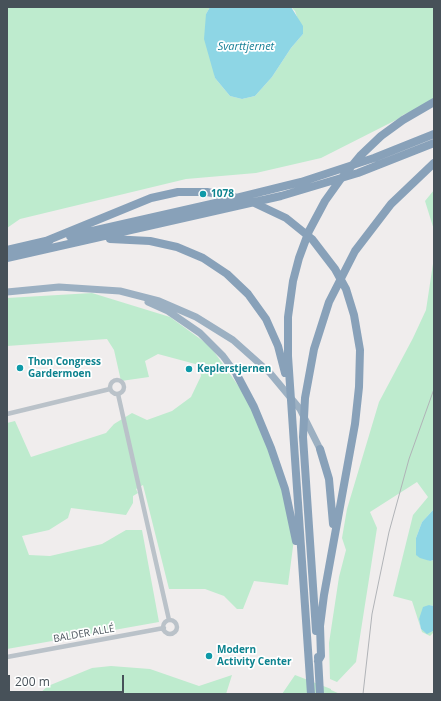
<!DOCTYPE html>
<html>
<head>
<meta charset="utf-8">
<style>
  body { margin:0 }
  #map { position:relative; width:441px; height:701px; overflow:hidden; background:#f0eded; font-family:"Open Sans",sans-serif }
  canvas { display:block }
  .frame { position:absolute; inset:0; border:8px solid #475159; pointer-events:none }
  .scale { position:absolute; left:8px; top:675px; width:116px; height:18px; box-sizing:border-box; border:2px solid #475159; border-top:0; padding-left:5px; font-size:12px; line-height:14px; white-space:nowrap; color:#475159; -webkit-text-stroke:3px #fff; paint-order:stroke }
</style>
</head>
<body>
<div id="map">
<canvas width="441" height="701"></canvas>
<div class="frame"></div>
<div class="scale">200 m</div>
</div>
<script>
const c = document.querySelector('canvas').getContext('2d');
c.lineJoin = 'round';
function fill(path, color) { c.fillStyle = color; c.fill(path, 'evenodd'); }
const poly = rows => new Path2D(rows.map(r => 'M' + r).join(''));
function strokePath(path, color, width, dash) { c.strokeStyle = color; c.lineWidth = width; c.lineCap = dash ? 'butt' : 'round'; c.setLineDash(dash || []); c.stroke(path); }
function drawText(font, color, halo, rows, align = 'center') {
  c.font = font + ' "Open Sans",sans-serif'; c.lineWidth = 3.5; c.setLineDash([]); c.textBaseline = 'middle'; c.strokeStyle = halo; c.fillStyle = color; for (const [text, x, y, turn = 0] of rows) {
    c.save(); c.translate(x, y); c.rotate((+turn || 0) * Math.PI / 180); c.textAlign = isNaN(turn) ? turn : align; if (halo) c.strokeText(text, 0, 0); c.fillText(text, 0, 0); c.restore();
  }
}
fill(poly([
  [7,7,210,7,206,14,215,78,230,96,242,99,255,96,272,77,291,48,303,34,295,11,291,7,434,7,434,101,403,115,398,119,321,158,256,173,186,179,20,219,7,228],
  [434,190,434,230,425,201],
  [434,257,434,509,422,522,416,538,417,555,430,561,434,560,434,606,429,605,419,619,421,629,427,633,433,631,434,628,434,632,430,636,422,632,412,601,393,596,413,515,428,497,417,482,370,512,377,528,356,662,337,682,330,679,329,643,339,577,346,550,342,538,347,509,379,402,413,338,426,310],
  [92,293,170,317,210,346,247,398,277,468,294,539,288,585,254,581,243,609,237,609,224,596,205,589,169,589,143,485,136,489,138,493,133,496,133,503,126,515,71,508,68,518,49,530,22,536,29,555,50,556,102,544,126,530,142,530,159,622,7,649,7,423,15,421,31,457,106,433,114,424,132,413,147,420,172,411,191,397,201,376,199,365,158,354,145,361,149,377,121,381,114,350,107,339,7,346,7,298],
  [111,666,150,669,199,686,232,675,226,694,39,694,48,686,92,668],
  [295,675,331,689,331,690,340,694,282,694]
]), '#beebce');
fill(poly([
  [210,7,291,7,303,26,303,34,291,48,272,77,255,96,242,99,230,96,215,78,204,39,206,14],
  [434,509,434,560,430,561,420,558,416,555,416,538,422,522],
  [429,605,434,606,434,628,433,631,427,634,421,629,419,619,423,607]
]), '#8ed6e5');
strokePath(poly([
  '110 387a7 7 0 1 1 14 0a7 7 0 1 1-14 0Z',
  [118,394,169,620],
  [7,414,110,389],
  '163 627a7 7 0 1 1 14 0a7 7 0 1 1-14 0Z',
  [7,657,164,628]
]), '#bac2c9', 4.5);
strokePath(poly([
  [7,292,59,287,120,291,159,301,196,317,233,340,270,373,300,409,320,449],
  [148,302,168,311,200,333,223,356,237,375]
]), '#9cb0c2', 7);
strokePath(poly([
  [70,236,220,202,301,182,374,158,434,134],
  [110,239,150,241,177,247,203,258,227,274,248,294,266,319,278,346,285,373],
  [46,241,151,198,178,192,207,192,248,200,286,218,312,239,335,269,346,289,354,315,360,350,359,387,355,424,324,595,320,626,321,656,318,661],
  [7,250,50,240],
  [7,258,281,196,358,173,434,143],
  [237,375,254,407,271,448,285,489,296,541],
  [320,449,329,479,333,524],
  [316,631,303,437,305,398,314,349,329,302,355,251,391,204,434,163],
  [318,657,320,694],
  [311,694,288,356,288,317,293,281,299,258,309,231,325,201,340,180,360,156,381,136,403,120,434,102]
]), '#88a1b9', 8);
strokePath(poly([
  [363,694,372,614,389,532,409,459,434,389]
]), '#b0b3b7', 1);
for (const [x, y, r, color] of [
  [203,194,4,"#0f9aa8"],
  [20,368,4,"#0f9aa8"],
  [189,369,4,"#0f9aa8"],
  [209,656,4,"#0f9aa8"]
]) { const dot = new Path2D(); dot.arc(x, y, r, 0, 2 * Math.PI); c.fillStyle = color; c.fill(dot); strokePath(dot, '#fff', 1.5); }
drawText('bold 10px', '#0d838f', '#fff', [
  ["1078",211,194],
  ["Thon Congress",28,362],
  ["Gardermoen",28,374],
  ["Keplerstjernen",197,369],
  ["Modern",217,650],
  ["Activity Center",217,662]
], 'left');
drawText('10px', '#475159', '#fff', [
  ["BALDER ALLÉ",84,634,-10]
]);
drawText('italic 11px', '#167f96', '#fff', [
  ["Svarttjernet",246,47]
]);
</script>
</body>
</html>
